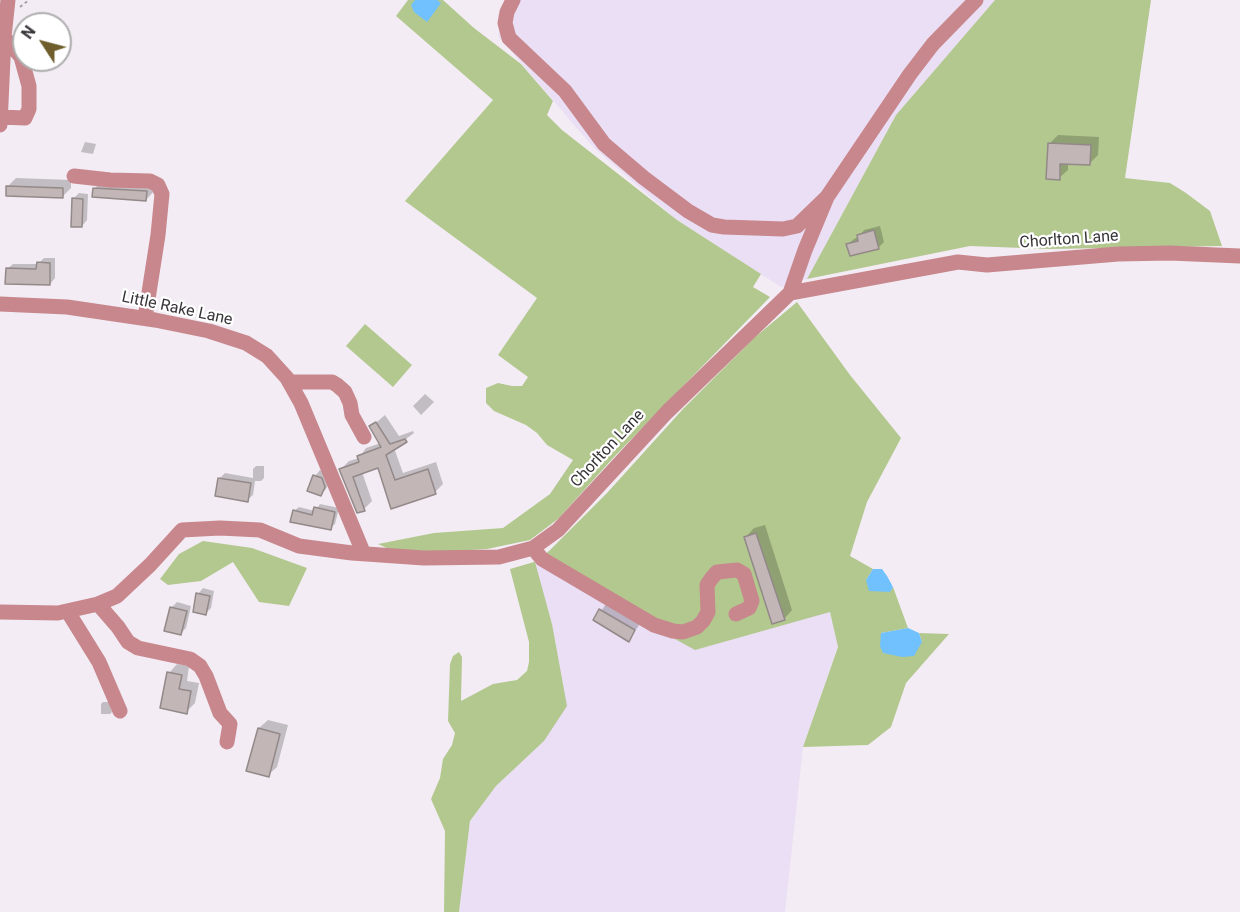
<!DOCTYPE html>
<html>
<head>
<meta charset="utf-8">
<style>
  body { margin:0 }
  #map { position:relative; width:1240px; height:912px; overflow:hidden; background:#f3ecf4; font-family:Roboto,sans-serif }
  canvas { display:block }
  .north { position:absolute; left:12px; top:12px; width:60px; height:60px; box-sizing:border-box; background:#fff; border:2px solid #afaeaf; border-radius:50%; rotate:306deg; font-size:16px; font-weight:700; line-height:24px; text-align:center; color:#373437 }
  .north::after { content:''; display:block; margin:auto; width:21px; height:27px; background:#6f5e2c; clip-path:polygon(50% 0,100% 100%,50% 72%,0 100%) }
</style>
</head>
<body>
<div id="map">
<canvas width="1240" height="912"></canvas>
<div class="north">N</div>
</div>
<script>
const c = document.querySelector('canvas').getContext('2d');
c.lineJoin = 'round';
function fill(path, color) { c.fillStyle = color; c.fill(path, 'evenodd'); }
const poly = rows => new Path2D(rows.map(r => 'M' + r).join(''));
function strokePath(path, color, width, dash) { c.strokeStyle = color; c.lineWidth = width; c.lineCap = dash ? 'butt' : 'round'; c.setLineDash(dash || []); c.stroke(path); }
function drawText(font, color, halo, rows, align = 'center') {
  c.font = font + ' Roboto,sans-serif'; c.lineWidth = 4.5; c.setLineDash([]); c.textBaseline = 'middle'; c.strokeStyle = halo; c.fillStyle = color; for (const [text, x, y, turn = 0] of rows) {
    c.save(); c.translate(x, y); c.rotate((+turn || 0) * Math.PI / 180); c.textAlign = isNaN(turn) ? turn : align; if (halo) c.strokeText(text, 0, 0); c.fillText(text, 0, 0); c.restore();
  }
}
fill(poly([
  [509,0,995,0,896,115,807,279,781,287,677,220,593,147,498,36],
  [534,562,830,612,838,646,803,747,785,912,459,912,470,821,496,786,544,741,552,624]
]), '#eadff4');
fill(poly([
  [408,0,443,0,474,28,521,64,553,101,547,115,562,130,677,220,761,274,753,287,770,297,614,457,558,519,530,540,487,549,438,552,391,550,378,544,434,533,503,528,550,494,573,460,547,445,537,433,526,425,494,411,486,403,486,388,498,383,512,386,522,386,528,377,498,355,537,298,405,201,493,100,396,16],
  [995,0,1151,0,1125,178,1170,183,1186,193,1210,211,1222,246,1049,249,970,246,807,279,896,115],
  [797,302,850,375,901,438,867,502,850,556,873,569,866,580,889,592,893,587,908,628,881,633,922,642,919,633,949,634,906,683,891,727,868,745,803,747,838,647,830,612,695,650,535,562,552,624,567,706,544,741,496,786,470,821,459,912,444,912,445,831,431,799,440,778,443,759,452,745,455,733,448,721,450,664,453,656,459,652,462,657,461,701,493,684,517,680,527,671,529,662,529,642,510,569,534,562,549,551,607,493,683,409,754,338],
  [365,324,412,365,393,387,346,346],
  [203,541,252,548,307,568,289,606,259,602,233,562,201,581,168,585,160,579,179,554]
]), '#b3c88f');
fill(poly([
  [415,0,437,0,441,3,427,22,414,12,411,5],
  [873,569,882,569,887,576,893,587,890,592,869,591,866,580],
  [908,628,919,633,922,642,914,656,902,657,883,653,880,646,881,633]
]), '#70c1fd');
fill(poly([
  [1058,135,1099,137,1098,155,1089,164,1068,163,1068,170,1059,178,1049,144],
  [85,142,96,144,93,154,81,152],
  [16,178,71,180,71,188,62,197,7,187],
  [103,180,155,183,154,191,146,200,94,189],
  [79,193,88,194,87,220,82,226,73,199],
  [880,226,884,242,878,248,848,244,854,239,859,237,864,230],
  [44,258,55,258,55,278,50,284,7,269,13,264,38,264],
  [425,394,434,402,421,415,413,406],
  [385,415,399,436,413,431,414,433,394,448,403,473,436,462,443,484,435,492,392,507,379,466,362,472,372,501,364,509,341,469,349,461,359,458,366,448,381,443,371,427],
  [256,466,264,466,264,478,261,481,255,481,253,495,247,500,219,479,225,473,253,478,253,469],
  [320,470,327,473,330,480,326,489,321,494,315,476],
  [320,504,339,508,335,524,330,528,294,511,299,507,315,511],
  [765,525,792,610,784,619,746,537,754,528],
  [203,588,214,591,211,608,206,613,198,594],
  [177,602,191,606,186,628,181,633,171,608],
  [606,604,640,624,628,640,595,620],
  [177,664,189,666,187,681,199,683,195,703,186,712,169,673],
  [103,702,109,702,112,712,110,714,101,714,101,704],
  [268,720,288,725,277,767,268,775,248,770,259,728]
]), '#0003');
const building = poly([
  [1048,143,1091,145,1090,165,1060,164,1060,180,1046,179,1048,143],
  [6,186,63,188,63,198,6,196,6,186],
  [93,188,147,191,146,201,92,197,93,188],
  [72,198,83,199,82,227,71,227,72,198],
  [874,230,879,249,850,256,846,244,858,241,857,235,874,230],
  [37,262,50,263,50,285,5,284,6,268,36,269,37,262],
  [376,422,390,444,405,439,407,442,386,455,395,480,428,469,436,494,391,509,378,468,353,477,365,511,357,513,339,469,359,462,357,456,381,447,369,426,376,422],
  [313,475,322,478,325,487,321,496,307,491,313,475],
  [218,478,251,483,248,502,215,496,218,478],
  [314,507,335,512,331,530,290,522,293,510,312,515,314,507],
  [756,533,785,620,772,624,744,537,756,533],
  [196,593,210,596,206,615,193,612,196,593],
  [170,607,187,611,181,635,164,631,170,607],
  [599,609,635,630,629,642,593,620,599,609],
  [167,672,182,675,179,689,191,691,187,714,160,708,167,672],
  [258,728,280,734,269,777,246,771,258,728]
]);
fill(building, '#c2b7b6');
strokePath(building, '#938988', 1.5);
strokePath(poly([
  [20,7,29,0]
]), '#a7a1a7', 2, [3, 3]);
strokePath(poly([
  [513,0,507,12,505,23,509,38,565,91,604,144,644,178,688,211,712,225,724,227,783,229,797,226,827,197],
  [0,35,4,37,0,125],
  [1,117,25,118,29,109,29,86,21,57,4,37,8,0],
  [74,176,110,180,150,181,158,185,162,194,158,235,145,318],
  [790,293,805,250,827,197,910,74,933,44,976,0],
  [0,304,67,307,155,320,209,331,246,343,267,356,287,378,301,403,363,552],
  [289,382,332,382,337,385,345,392,350,403,352,415,364,437],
  [533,548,542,559,654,625,673,631,683,632,697,627,703,621,708,612,707,585,711,579,717,572,737,570,744,574,752,601,749,608,736,614],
  [98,604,118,627,128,642,138,648,190,659,200,666,206,676,220,713,230,724,227,742],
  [0,612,58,613,98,604,117,596,150,565,182,530,220,528,260,530,299,546,352,553,424,558,499,557,533,548,558,530,667,412,790,293,958,262,987,265,1118,254,1170,253,1240,256],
  [68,612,99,662,120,711]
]), '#c7878c', 15);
drawText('16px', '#373437', '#fff', [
  ["Chorlton Lane",1069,240,-4],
  ["Little Rake Lane",177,309,12],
  ["Chorlton Lane",608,449,-47]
]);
</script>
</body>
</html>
